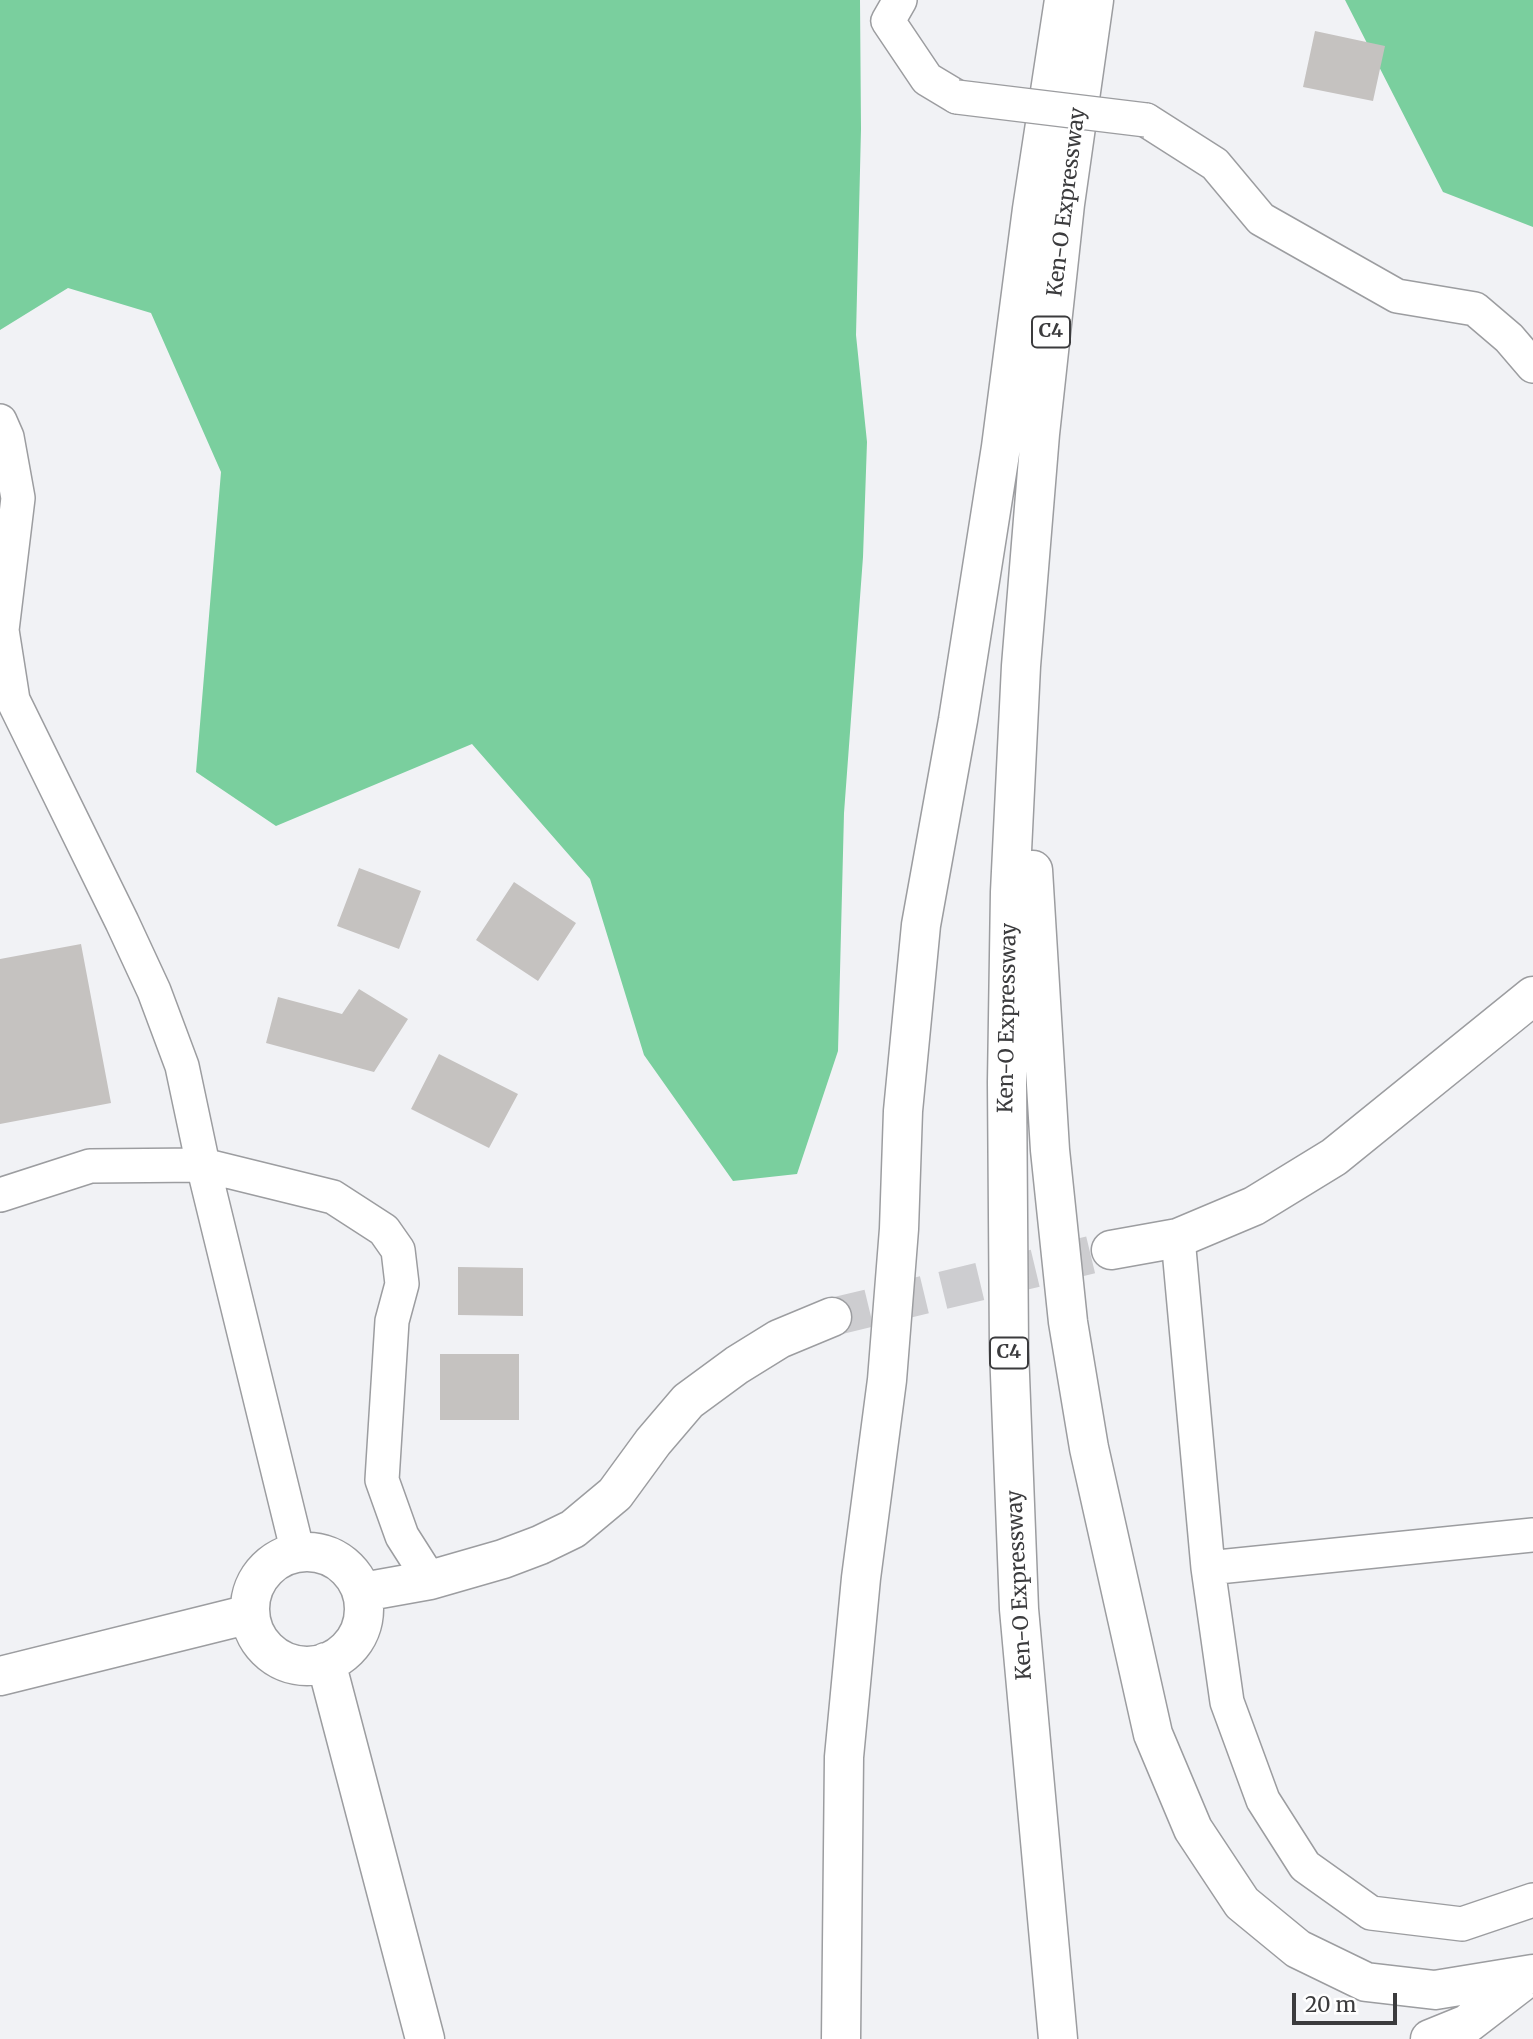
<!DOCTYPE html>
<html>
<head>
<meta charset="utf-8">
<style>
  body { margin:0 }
  #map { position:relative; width:1533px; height:2039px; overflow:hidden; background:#f1f2f5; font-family:Merriweather,serif }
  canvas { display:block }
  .scale { position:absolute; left:1292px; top:1993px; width:105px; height:32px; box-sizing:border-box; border:4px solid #3b3b3d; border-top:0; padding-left:9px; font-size:21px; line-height:24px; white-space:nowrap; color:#3b3b3d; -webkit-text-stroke:5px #fff; paint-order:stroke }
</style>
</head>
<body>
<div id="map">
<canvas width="1533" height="2039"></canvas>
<div class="scale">20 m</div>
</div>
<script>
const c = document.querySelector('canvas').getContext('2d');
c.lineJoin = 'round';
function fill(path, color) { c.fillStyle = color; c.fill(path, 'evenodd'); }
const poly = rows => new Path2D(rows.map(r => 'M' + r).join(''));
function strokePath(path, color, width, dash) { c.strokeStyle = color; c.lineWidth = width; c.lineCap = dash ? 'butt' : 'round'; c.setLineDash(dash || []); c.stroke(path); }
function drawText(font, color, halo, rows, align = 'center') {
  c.font = font + ' Merriweather,serif'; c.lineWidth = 5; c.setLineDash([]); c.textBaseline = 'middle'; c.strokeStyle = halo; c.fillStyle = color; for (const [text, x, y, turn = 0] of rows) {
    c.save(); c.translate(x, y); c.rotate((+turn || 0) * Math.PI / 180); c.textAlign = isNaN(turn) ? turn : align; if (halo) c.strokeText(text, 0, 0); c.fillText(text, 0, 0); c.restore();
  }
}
fill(poly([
  [0,0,860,0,861,129,856,335,867,442,863,557,844,813,838,1051,797,1174,733,1181,644,1055,590,879,472,744,276,826,196,772,221,472,151,313,68,288,0,330],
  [1345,0,1533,0,1533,227,1443,192]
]), '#7acf9e');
fill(poly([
  [1315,31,1385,46,1373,101,1303,87],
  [359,868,421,891,399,949,337,926],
  [514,882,576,923,538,981,476,940],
  [81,944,111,1103,0,1124,0,959],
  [359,989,408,1019,374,1072,266,1043,278,997,342,1014],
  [439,1054,518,1094,489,1148,411,1109],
  [458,1267,523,1268,523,1316,458,1315],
  [440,1354,519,1354,519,1420,440,1420]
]), '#c5c2c0');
strokePath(poly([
  [832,1317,1111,1250]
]), '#cdcdd0', 38, [38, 19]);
const street = poly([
  [900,0,888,21,927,79,957,97],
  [1146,120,1215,164,1261,219,1397,296,1475,309,1509,338,1533,366],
  [0,421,7,437,18,498,2,630,13,700,122,922,154,991,182,1066,203,1165,298,1553],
  [0,1195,90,1166,203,1165,333,1197,384,1230,398,1250,402,1284,392,1321,382,1480,402,1536,430,1580],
  [1178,1238,1208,1568,1227,1702,1263,1800,1305,1866,1371,1913,1462,1924,1533,1900],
  [1208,1568,1533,1535]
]);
const secondary = poly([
  [1111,1250,1178,1238,1254,1206,1334,1157,1533,996],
  '250 1609a57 57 0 1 1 114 0a57 57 0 1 1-114 0Z',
  [363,1592,430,1580,503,1559,540,1545,573,1529,615,1494,653,1442,688,1401,737,1365,779,1339,832,1317],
  [326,1662,425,2039],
  [0,1676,250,1614]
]);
const highway = poly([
  [1033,870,1050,1150,1068,1322,1089,1448,1153,1734,1193,1829,1242,1903,1298,1949,1366,1982,1435,1990,1533,1974],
  [841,2039,844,1757,861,1578,887,1380,899,1229,903,1111,921,925,958,720,1001,447,1032,209,1064,0],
  [1058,2039,1019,1609,1009,1349,1007,1082,1010,892,1021,666,1040,434,1065,204,1094,0],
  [1430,2039,1467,2024,1528,1977]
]);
strokePath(street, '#9c9da0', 36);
strokePath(secondary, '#9c9da0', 41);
strokePath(highway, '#9c9da0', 41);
strokePath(street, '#fff', 33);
strokePath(secondary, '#fff', 38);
strokePath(highway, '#fff', 38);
const streetBridge = poly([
  [957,97,1146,120]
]);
strokePath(streetBridge, '#9c9da0', 36, []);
strokePath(streetBridge, '#fff', 33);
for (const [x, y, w] of [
  [1051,332,38],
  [1009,1353,38]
]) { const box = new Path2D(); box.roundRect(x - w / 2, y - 15.5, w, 31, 5); c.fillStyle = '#fff'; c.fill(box); strokePath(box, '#3b3b3d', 2); }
drawText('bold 19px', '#3b3b3d', null, [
  ["C4",1051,332],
  ["C4",1009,1353]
]);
drawText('21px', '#3b3b3d', '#fff', [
  ["Ken-O Expressway",1067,202,-83],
  ["Ken-O Expressway",1008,1018,-89],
  ["Ken-O Expressway",1020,1585,-93]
]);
</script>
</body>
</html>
